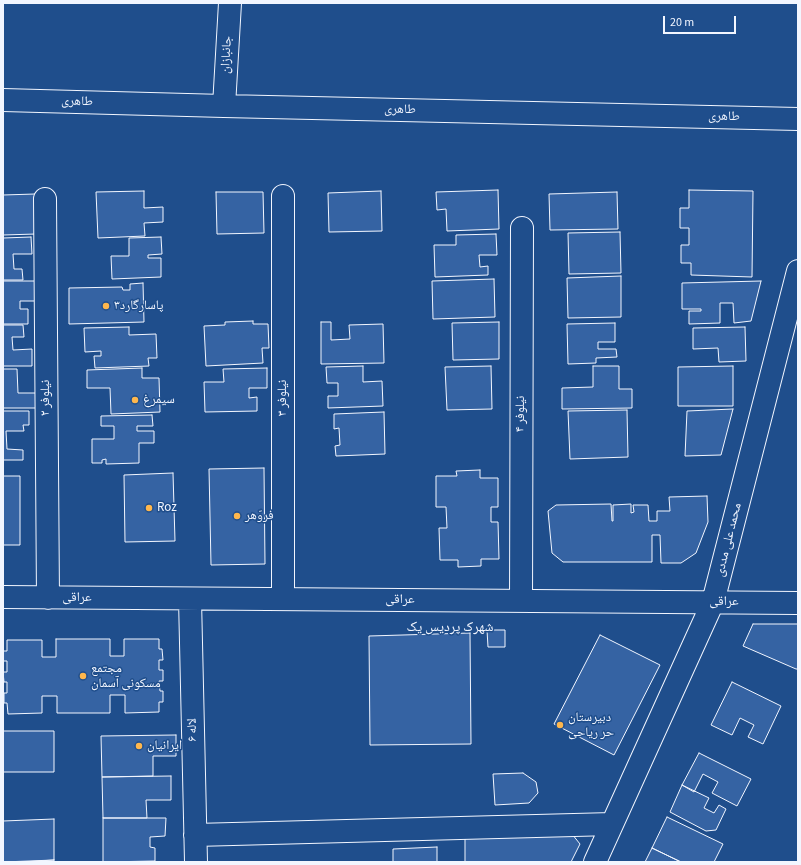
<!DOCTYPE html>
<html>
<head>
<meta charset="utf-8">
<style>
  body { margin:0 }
  #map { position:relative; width:801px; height:865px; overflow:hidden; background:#1f4e8c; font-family:"Source Sans 3",sans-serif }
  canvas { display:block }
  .frame { position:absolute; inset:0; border:4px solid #f2f6ff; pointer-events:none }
  .scale { position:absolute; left:663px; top:16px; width:73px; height:18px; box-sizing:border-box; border:2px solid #f2f6ff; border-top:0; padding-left:5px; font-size:12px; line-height:14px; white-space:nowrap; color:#f2f6ff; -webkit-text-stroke:3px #1f4e8c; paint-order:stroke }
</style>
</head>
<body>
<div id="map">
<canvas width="801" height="865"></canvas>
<div class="frame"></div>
<div class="scale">20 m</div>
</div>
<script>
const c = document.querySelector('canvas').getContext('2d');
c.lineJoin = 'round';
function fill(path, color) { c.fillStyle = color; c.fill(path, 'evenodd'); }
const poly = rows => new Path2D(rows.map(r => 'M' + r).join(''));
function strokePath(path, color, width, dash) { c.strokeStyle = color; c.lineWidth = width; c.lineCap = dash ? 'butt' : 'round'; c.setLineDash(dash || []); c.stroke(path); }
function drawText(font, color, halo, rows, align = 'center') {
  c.font = font + ' "Source Sans 3","Noto Naskh Arabic",sans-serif'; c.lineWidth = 3; c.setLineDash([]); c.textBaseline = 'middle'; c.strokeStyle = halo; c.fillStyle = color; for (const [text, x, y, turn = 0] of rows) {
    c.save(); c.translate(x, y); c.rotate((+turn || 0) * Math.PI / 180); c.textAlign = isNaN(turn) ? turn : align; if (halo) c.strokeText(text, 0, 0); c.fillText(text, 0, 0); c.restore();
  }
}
const building = poly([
  [498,190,499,229,447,231,446,209,437,210,436,192,498,190],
  [689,190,753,191,752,277,691,275,691,263,681,263,681,245,689,245,689,228,680,228,680,208,689,208,689,190],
  [144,191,144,208,163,207,163,222,144,223,145,236,98,238,96,192,144,191],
  [381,191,382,231,329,232,328,193,381,191],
  [216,192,263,192,264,233,217,234,216,192],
  [617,192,618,229,550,230,549,194,617,192],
  [35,194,36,234,3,235,3,195,35,194],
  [620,232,621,273,569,274,568,233,620,232],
  [496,234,497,255,479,255,480,267,488,266,488,275,435,277,434,245,456,245,456,235,496,234],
  [31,237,32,254,13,254,14,269,22,269,23,280,3,280,3,238,31,237],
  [161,237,162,254,148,255,148,258,161,258,161,277,112,279,111,256,129,256,129,238,161,237],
  [621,276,621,317,568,318,567,278,621,276],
  [494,279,495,317,433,319,432,281,494,279],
  [3,281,35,281,35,301,20,301,20,309,28,309,28,324,3,324,3,281],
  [761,281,751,321,734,323,733,303,720,303,720,323,689,324,689,311,701,311,701,309,682,309,682,283,761,281],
  [143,283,144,322,69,324,69,288,122,287,123,290,130,290,130,284,143,283],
  [253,321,253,324,268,324,269,348,262,348,263,363,206,366,204,326,225,325,225,322,253,321],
  [321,322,331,322,331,340,350,339,349,325,383,324,384,363,321,364,321,322],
  [499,322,499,359,453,360,452,323,499,322],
  [615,323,615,342,598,342,598,349,616,349,617,357,596,358,596,363,568,364,567,324,615,323],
  [3,325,23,325,24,337,12,337,13,350,32,349,32,366,3,366,3,325],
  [129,327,129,335,156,334,157,358,148,358,149,366,95,368,94,356,101,356,101,351,85,352,84,328,129,327],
  [745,327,746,361,719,362,718,348,693,349,693,328,745,327],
  [363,366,363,382,382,381,383,406,328,408,328,396,338,396,338,383,327,383,326,367,363,366],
  [491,366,492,409,447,410,445,367,491,366],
  [593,366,619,366,619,389,632,389,632,408,562,409,562,388,593,387,593,366],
  [733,366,733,406,678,406,678,367,733,366],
  [142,368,142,378,159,378,160,412,111,414,110,388,87,388,87,370,142,368],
  [267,368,267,388,249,388,249,398,257,397,257,411,205,412,204,382,224,382,223,369,267,368],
  [3,369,17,369,18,393,37,393,37,408,3,408,3,369],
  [733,409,721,455,685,456,687,411,733,409],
  [627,410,628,457,570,459,568,411,627,410],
  [3,411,29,411,29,425,23,425,24,431,6,431,7,449,23,450,23,460,3,460,3,411],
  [384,412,385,454,336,456,335,446,340,445,339,428,334,429,334,414,384,412],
  [152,415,153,426,137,426,137,431,154,431,154,443,139,443,139,463,106,464,106,459,102,460,102,463,92,463,92,439,114,439,114,426,101,426,101,416,152,415],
  [264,468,265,564,211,565,209,469,264,468],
  [480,470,480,478,498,478,498,507,491,507,491,522,498,522,499,559,481,559,481,566,458,567,458,560,440,560,439,528,447,528,446,507,436,507,436,476,457,476,456,471,480,470],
  [173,473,175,541,125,542,124,475,173,473],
  [3,476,20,476,20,545,3,545,3,476],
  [707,496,708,522,696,553,681,563,661,563,660,535,652,535,652,562,563,562,552,553,548,511,556,505,611,504,612,521,613,521,613,505,631,504,631,513,634,512,633,505,648,505,649,521,657,521,657,511,670,511,669,497,707,496],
  [753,624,798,624,798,669,796,669,743,646,753,624],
  [487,630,505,630,505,647,488,647,487,630],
  [470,633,471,744,370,745,369,636,470,633],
  [600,635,660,665,614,755,554,724,600,635],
  [56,639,110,639,110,656,124,656,124,639,159,639,159,649,162,649,163,660,159,660,159,670,163,670,163,681,159,681,160,691,163,691,163,702,159,702,159,712,125,713,125,695,110,695,110,713,57,713,57,696,42,696,42,713,8,714,7,703,4,703,4,693,7,693,7,682,4,682,3,672,7,672,7,661,3,661,3,651,7,651,7,640,42,640,42,657,56,657,56,639],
  [732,682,781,706,763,744,748,737,754,725,740,718,732,735,711,725,732,682],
  [3,731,54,731,54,772,3,772,3,731],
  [176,735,176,756,153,756,153,776,102,777,101,736,176,735],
  [699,753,751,779,737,806,712,793,718,782,703,774,694,792,682,785,699,753],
  [523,773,536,782,538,793,529,803,495,805,493,774,523,773],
  [171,776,171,800,146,800,147,818,103,818,102,777,171,776],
  [682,785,709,798,704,808,714,813,719,805,726,809,716,830,706,831,670,812,682,785],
  [667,817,723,844,714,862,681,862,652,848,667,817],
  [103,818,166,818,165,836,150,837,150,847,155,848,155,861,103,862,103,818],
  [54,819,54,860,3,862,3,821,54,819],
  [572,834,580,844,571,862,465,862,465,836,572,834],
  [437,847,437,862,393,862,393,849,437,847],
  [652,848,681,862,645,862,652,848],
  [54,860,54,862,22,862,54,860]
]);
fill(building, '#3563a3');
strokePath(building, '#f2f6ff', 1);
const minor = poly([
  [3,100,224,106,798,119],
  [224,106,230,3],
  [283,196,283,599],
  [45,199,48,598],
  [3,597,798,603],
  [190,599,196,862],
  [521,601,522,228],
  [195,835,612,824],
  [595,862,713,602,798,271]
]);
strokePath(minor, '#f2f6ff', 24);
strokePath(minor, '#1f4e8c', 22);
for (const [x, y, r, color] of [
  [106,306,4,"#ffb74d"],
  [135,400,4,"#ffb74d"],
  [149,508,4,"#ffb74d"],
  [237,516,4,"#ffb74d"],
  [83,676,4,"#ffb74d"],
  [560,725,4,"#ffb74d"],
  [139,746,4,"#ffb74d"]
]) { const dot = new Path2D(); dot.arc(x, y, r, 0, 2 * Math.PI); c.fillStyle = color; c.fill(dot); strokePath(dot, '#1f4e8c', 1.5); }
drawText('13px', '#f2f6ff', '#1f4e8c', [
  ["جانبازان",227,55,-87],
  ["طاهری",77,102,2],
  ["طاهری",400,110,1],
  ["طاهری",724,117,1],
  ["نیلوفر ۲",46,398,-90],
  ["نیلوفر ۳",283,398,-90],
  ["نیلوفر ۴",521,414,-90],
  ["محمد علی مددی",729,540,-76],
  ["عراقی",77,598],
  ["عراقی",400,600],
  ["عراقی",724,602],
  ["لاله ۶",193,730,-91]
]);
drawText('13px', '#f2f6ff', '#1f4e8c', [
  ["پاسارگارد۳",114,306],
  ["سیمرغ",143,400],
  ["Roz",157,508],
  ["فروّهر",245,516],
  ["مجتمع",91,669],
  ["مسکونی آسمان",91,684],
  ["دبیرستان",568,718],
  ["حر ریاحی",568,733],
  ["ایرانیان",147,746]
], 'left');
drawText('14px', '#f2f6ff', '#1f4e8c', [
  ["شهرک پردیس یک",450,628]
]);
</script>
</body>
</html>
